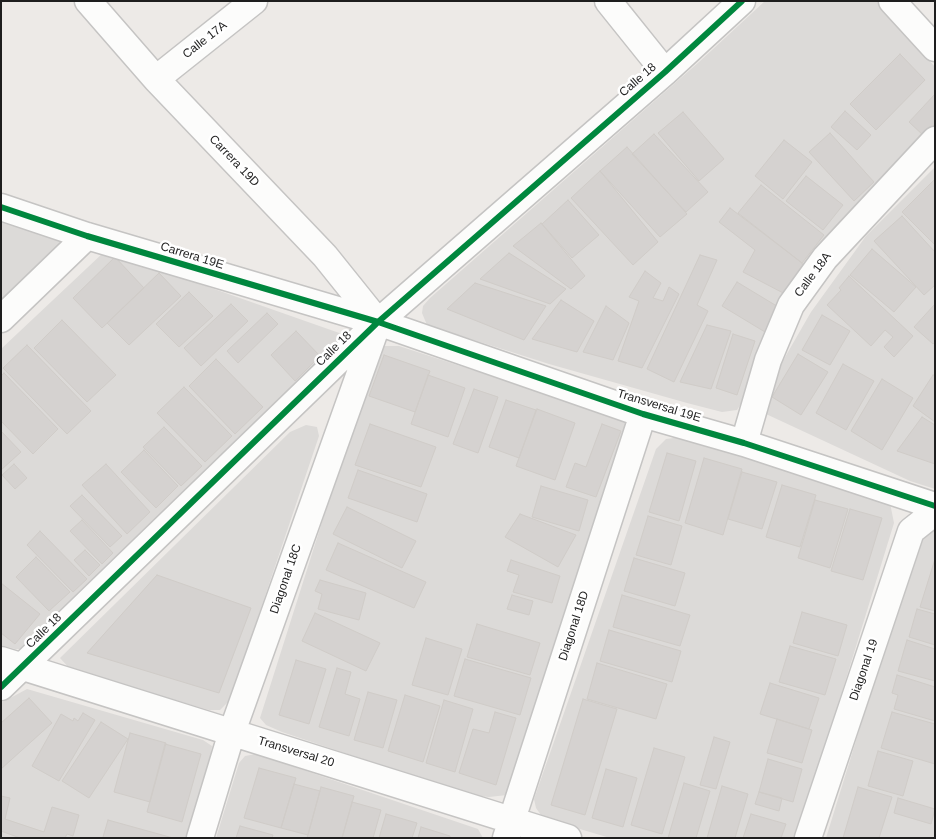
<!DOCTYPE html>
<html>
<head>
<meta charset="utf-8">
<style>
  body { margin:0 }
  #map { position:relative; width:936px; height:839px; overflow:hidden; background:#edeae7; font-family:Helvetica,sans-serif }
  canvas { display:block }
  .frame { position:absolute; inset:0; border:2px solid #1e1e1e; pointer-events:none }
</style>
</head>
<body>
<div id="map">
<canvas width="936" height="839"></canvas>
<div class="frame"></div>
</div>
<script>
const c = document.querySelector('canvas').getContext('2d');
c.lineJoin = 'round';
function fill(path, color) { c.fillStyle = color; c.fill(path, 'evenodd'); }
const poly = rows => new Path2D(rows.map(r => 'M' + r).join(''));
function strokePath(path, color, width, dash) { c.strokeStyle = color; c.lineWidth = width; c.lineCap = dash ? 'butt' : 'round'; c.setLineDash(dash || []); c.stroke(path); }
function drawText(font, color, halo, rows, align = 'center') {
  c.font = font + ' Helvetica,sans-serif'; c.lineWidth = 5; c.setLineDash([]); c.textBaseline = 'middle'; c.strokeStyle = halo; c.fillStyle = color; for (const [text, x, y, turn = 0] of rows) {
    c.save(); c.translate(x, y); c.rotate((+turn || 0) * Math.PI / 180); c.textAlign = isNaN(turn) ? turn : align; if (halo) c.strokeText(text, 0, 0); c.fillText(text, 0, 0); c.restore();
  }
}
fill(poly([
  [765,1,879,1,935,67,935,136,864,210,737,410,722,412,687,403,549,364,427,325,422,313,423,306,430,298,699,62],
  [935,167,935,489,910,481,766,414,773,378,811,312,866,236],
  [1,218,69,241,1,315],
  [104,252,155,266,200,284,345,335,348,341,25,649,15,649,1,645,1,349],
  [384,346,399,346,632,422,507,795,489,797,470,795,282,732,266,725,260,718,368,377,376,353],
  [306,425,317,427,319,436,230,700,220,710,209,710,71,670,60,658,290,432],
  [681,437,871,493,890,503,894,523,797,838,610,838,543,818,536,808,534,799,656,449,666,439],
  [935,524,935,838,826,838,912,559,928,530],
  [27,689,203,740,212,746,211,754,186,838,1,838,1,703],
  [256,754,478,829,483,838,216,838,239,763,245,756]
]), '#dcdad8');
const building = poly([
  [900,54,925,80,876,130,850,104,900,54],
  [935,94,935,124,924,136,909,122,935,94],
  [845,111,871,135,857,150,831,127,845,111],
  [683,112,724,159,699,181,658,133,683,112],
  [830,133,874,182,854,201,809,152,830,133],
  [654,134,708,192,686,212,632,154,654,134],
  [784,140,812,162,783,199,755,176,784,140],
  [627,147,687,214,660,237,600,171,627,147],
  [600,171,658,242,633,265,571,198,600,171],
  [806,176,843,205,823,230,786,201,806,176],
  [935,179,935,243,934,244,902,212,935,179],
  [761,185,824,235,802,263,738,213,761,185],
  [568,200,599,235,572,258,542,224,568,200],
  [730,208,802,263,803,267,787,295,743,272,755,250,719,222,730,208],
  [902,216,935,252,935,285,924,295,874,241,902,216],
  [541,223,585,276,571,289,513,246,541,223],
  [872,249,916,287,894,312,850,275,872,249],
  [509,253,566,289,550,304,480,279,509,253],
  [700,255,717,260,697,305,708,311,674,382,647,369,700,255],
  [115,257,144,288,102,328,73,298,115,257],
  [645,271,661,283,653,298,663,301,669,287,679,294,642,368,618,361,639,301,629,297,645,271],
  [159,273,181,296,129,345,107,323,159,273],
  [849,276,913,336,894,357,884,347,893,337,885,330,871,346,827,305,841,290,839,288,849,276],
  [737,282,780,308,765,332,722,306,737,282],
  [475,283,546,306,524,340,447,309,475,283],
  [189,292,213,316,179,347,156,324,189,292],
  [561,300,594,321,577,352,532,339,561,300],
  [231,304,248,321,201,366,184,348,231,304],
  [935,304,935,342,933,344,914,327,935,304],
  [606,306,629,323,613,360,583,352,606,306],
  [267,313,278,324,238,363,227,351,267,313],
  [822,315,850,331,830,365,802,350,822,315],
  [62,320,116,375,87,402,34,348,62,320],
  [707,325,731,331,711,389,680,382,707,325],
  [296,331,320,356,295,381,271,355,296,331],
  [733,334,755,341,737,395,716,388,733,334],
  [27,345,91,411,67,434,3,368,27,345],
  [798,354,828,372,801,415,772,397,798,354],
  [384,355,430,371,415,412,369,396,384,355],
  [216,359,263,407,235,434,189,386,216,359],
  [843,364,874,381,846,430,816,413,843,364],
  [4,373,58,429,33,454,1,421,1,376,4,373],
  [428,375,465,388,448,437,411,424,428,375],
  [933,375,935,376,935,422,913,406,933,375],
  [882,379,913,398,882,450,851,431,882,379],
  [184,387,232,436,205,462,157,413,184,387],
  [474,389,498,397,478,453,453,444,474,389],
  [506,400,536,410,519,458,489,447,506,400],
  [537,409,575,423,555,480,516,466,537,409],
  [922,417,935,425,935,464,897,451,922,417],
  [370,424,436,447,421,487,355,465,370,424],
  [602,424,621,431,596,497,566,487,575,463,586,467,602,424],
  [164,427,202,466,181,486,143,447,164,427],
  [1,431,21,452,1,470,1,431],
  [144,450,178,486,156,508,121,472,144,450],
  [667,453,696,461,679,521,649,512,667,453],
  [704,458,742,469,723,535,685,523,704,458],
  [14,464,27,478,15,489,2,475,14,464],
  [106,464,150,512,127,534,82,485,106,464],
  [358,470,427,494,417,522,348,498,358,470],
  [742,472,777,482,762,529,728,519,742,472],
  [782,485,816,495,800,547,766,537,782,485],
  [541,486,588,500,579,531,532,517,541,486],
  [82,495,122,536,110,547,70,506,82,495],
  [815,500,848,509,830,568,798,558,815,500],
  [347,507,416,541,402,568,333,534,347,507],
  [850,509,882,518,863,580,831,571,850,509],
  [520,514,576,535,558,567,505,537,520,514],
  [648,516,682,526,671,565,636,555,648,516],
  [82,520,113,553,102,564,70,531,82,520],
  [40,531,87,579,73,592,27,545,40,531],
  [338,543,426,582,414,608,326,570,338,543],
  [85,550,100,565,89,576,74,560,85,550],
  [36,557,70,592,49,611,16,577,36,557],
  [634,558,685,573,675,606,624,591,634,558],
  [935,559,935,611,920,607,935,559],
  [511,560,560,576,552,603,513,592,519,575,507,571,511,560],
  [157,575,251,608,219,693,87,653,157,575],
  [320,580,366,593,359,620,318,609,322,594,315,591,320,580],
  [1,583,40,614,15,644,1,633,1,583],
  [512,595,533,601,529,615,507,609,512,595],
  [622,595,690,615,680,646,613,627,622,595],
  [917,609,935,614,935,645,909,637,917,609],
  [802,612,847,625,838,656,793,643,802,612],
  [315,613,380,643,366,671,302,641,315,613],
  [477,624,540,643,530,675,467,657,477,624],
  [609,630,681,651,672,682,600,661,609,630],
  [426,638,462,649,448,695,412,685,426,638],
  [907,640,935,649,935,681,898,671,907,640],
  [790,646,836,659,825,695,779,682,790,646],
  [465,659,531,678,520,715,454,696,465,659],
  [296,660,326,669,309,724,279,715,296,660],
  [597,663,667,684,656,719,587,699,597,663],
  [337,668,351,672,345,694,360,699,349,736,319,727,337,668],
  [897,675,935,687,935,721,894,709,898,695,892,693,897,675],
  [770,683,819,698,809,729,760,714,770,683],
  [368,692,397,700,383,748,354,740,368,692],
  [405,695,440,706,423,762,388,751,405,695],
  [29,698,52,723,1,769,1,723,29,698],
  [583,699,617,709,585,815,551,805,583,699],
  [444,700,473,709,455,772,426,763,444,700],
  [495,712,516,718,496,785,459,773,473,729,489,733,495,712],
  [892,712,935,724,935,764,881,748,892,712],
  [83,713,95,720,59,781,32,766,61,714,73,721,74,718,78,721,83,713],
  [777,719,812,730,802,763,767,753,777,719],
  [101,722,128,739,89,798,62,781,101,722],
  [130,733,166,743,150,802,114,792,130,733],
  [714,737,730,742,716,789,700,785,714,737],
  [165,744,201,754,182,822,147,812,165,744],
  [654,748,685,757,662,834,631,825,654,748],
  [878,751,913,761,903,796,868,786,878,751],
  [768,759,802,769,793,802,759,792,768,759],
  [259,768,296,778,281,828,244,818,259,768],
  [606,769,637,778,623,827,592,818,606,769],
  [684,783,710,791,696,838,668,838,684,783],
  [294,784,320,791,308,835,281,828,294,784],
  [722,786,748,794,735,838,707,838,722,786],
  [321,787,354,796,342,838,307,838,321,787],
  [858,787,892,797,879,838,843,838,858,787],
  [759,792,782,798,779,811,755,804,759,792],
  [1,796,10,798,5,819,44,832,52,807,79,815,73,836,67,834,65,838,20,838,1,831,1,796],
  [898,798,935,809,931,824,894,813,898,798],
  [352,802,381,810,373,838,342,838,352,802],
  [386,814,417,823,412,838,379,838,386,814],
  [751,814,786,824,781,838,743,838,751,814],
  [108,820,173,838,105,838,103,837,108,820],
  [240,826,273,835,272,838,236,838,240,826],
  [421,827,450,836,450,838,418,838,421,827]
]);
fill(building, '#d5d2d0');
strokePath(building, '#d0ccc8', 1);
const street = poly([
  [88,1,156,79,325,256,378,322],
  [608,1,665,72],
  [892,1,935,48],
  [156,79,254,1],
  [1,207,87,236,378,322,643,414,744,443,935,506],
  [1,319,87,236],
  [744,443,768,360,791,305,825,258,935,140],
  [1,660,568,838],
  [1,687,378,322,665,72,742,1],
  [200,838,232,732,376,328],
  [506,838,643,414],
  [808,838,911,531,935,512]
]);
strokePath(street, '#c5c4c3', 29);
strokePath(street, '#fcfcfb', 26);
strokePath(poly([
  [1,207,87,236,378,322,643,414,744,443,935,506],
  [1,687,378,322,665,72,742,1]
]), '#00873e', 6);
drawText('12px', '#1e1e1e', '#fff', [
  ["Calle 17A",205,40,-38],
  ["Calle 18",638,80,-41],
  ["Carrera 19D",234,161,46],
  ["Carrera 19E",192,256,17],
  ["Calle 18A",813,275,-53],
  ["Calle 18",334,349,-44],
  ["Transversal 19E",659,406,17],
  ["Diagonal 18C",286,579,-71],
  ["Diagonal 18D",574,626,-72],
  ["Calle 18",44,631,-44],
  ["Diagonal 19",864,670,-71],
  ["Transversal 20",296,752,17]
]);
</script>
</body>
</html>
